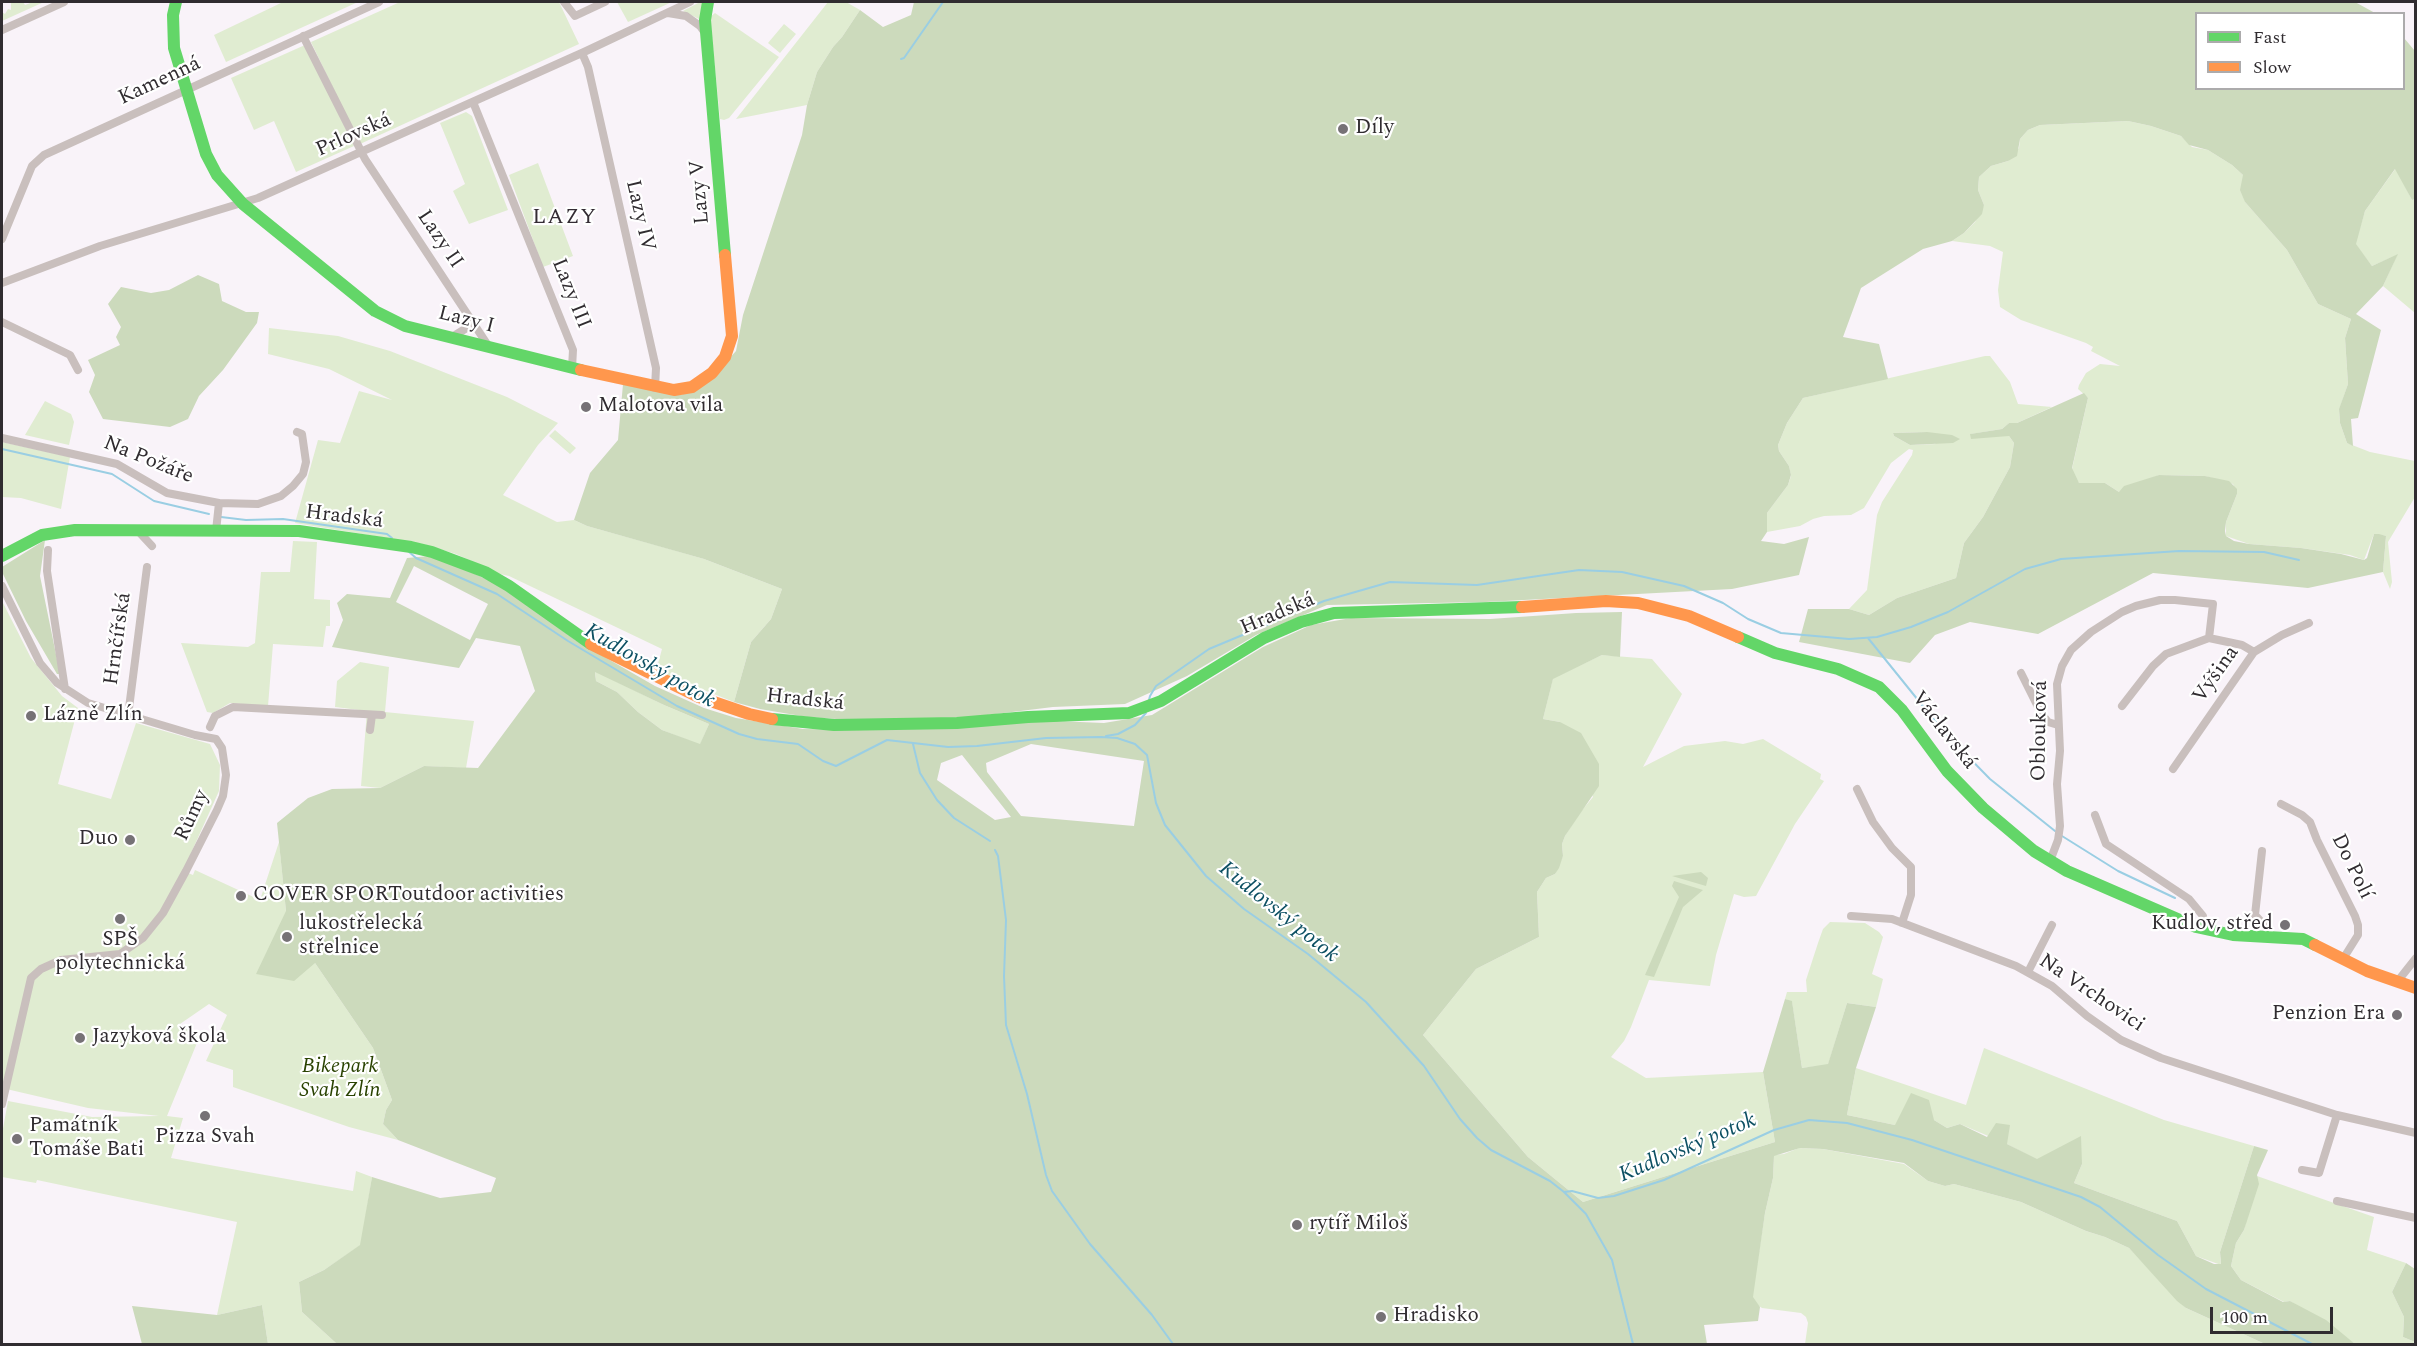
<!DOCTYPE html>
<html>
<head>
<meta charset="utf-8">
<style>
  body { margin:0 }
  #map { position:relative; width:2417px; height:1346px; overflow:hidden; background:#f9f3f9; font-family:Spectral,serif }
  canvas { display:block }
  .frame { position:absolute; inset:0; border:3px solid #302c30; pointer-events:none }
  .legend { position:absolute; left:2195px; top:12px; width:210px; height:78px; box-sizing:border-box; background:#fff; border:2px solid #acabac; margin:0; padding:8px 10px; list-style:none; font-size:18px; color:#302c30 }
  .legend li { display:flex; align-items:center; gap:12px; height:30px }
  .legend b { width:30px; border:2px solid #acabac }
  .scale { position:absolute; left:2210px; top:1307px; width:123px; height:27px; box-sizing:border-box; border:3px solid #302c30; border-top:0; padding-left:8px; font-size:18px; line-height:21px; white-space:nowrap; color:#302c30; -webkit-text-stroke:4px #fff; paint-order:stroke }
</style>
</head>
<body>
<div id="map">
<canvas width="2417" height="1346"></canvas>
<div class="frame"></div>
<ul class="legend">
<li><b style="height:8px;background:#63d668"></b>Fast</li>
<li><b style="height:8px;background:#ff974d"></b>Slow</li>
</ul>
<div class="scale">100 m</div>
</div>
<script>
const c = document.querySelector('canvas').getContext('2d');
c.lineJoin = 'round';
function fill(path, color) { c.fillStyle = color; c.fill(path, 'evenodd'); }
const poly = rows => new Path2D(rows.map(r => 'M' + r).join(''));
function strokePath(path, color, width, dash) { c.strokeStyle = color; c.lineWidth = width; c.lineCap = dash ? 'butt' : 'round'; c.setLineDash(dash || []); c.stroke(path); }
function drawText(font, color, halo, rows, align = 'center') {
  c.font = font + ' Spectral,serif'; c.lineWidth = 4.5; c.setLineDash([]); c.textBaseline = 'middle'; c.strokeStyle = halo; c.fillStyle = color; for (const [text, x, y, turn = 0] of rows) {
    c.save(); c.translate(x, y); c.rotate((+turn || 0) * Math.PI / 180); c.textAlign = isNaN(turn) ? turn : align; if (halo) c.strokeText(text, 0, 0); c.fillText(text, 0, 0); c.restore();
  }
}
fill(poly([
  [11,2,23,2,25,5,33,2,44,2,2,21,2,12,5,14,8,9,11,10],
  [283,2,358,2,226,62,214,35],
  [400,2,559,2,579,44,360,144,311,42],
  [617,2,672,2,628,22],
  [700,2,705,2,701,20,683,11],
  [828,2,846,2,860,10,842,37,833,47,817,72,807,105,736,119],
  [715,13,779,57,729,118,724,120,720,119,710,17],
  [784,24,796,34,780,53,768,43],
  [305,45,354,146,296,172,274,121,254,130,231,78],
  [466,112,472,116,508,210,469,224,453,191,465,184,440,123],
  [2128,121,2151,126,2181,136,2192,147,2208,150,2232,165,2243,175,2245,202,2287,250,2318,304,2351,319,2345,338,2348,384,2339,410,2340,423,2347,443,2370,452,2415,461,2415,497,2388,542,2392,582,2390,589,2383,572,2386,536,2374,534,2364,560,2350,555,2301,548,2249,544,2226,536,2226,522,2237,494,2233,484,2205,476,2159,475,2119,492,2105,483,2079,483,2073,476,2072,469,2088,398,2078,389,2079,385,2086,373,2100,364,2120,366,2091,351,2093,347,2086,343,2021,320,2000,307,1998,290,2003,252,1990,246,1952,241,1964,233,1975,222,1984,205,1978,190,1979,177,1991,166,2008,161,2019,148,2020,139,2028,130,2040,125],
  [538,163,573,256,543,267,509,175],
  [2396,168,2412,200,2415,199,2415,313,2383,286,2397,255,2372,266,2355,244,2365,211],
  [269,328,338,336,390,351,507,397,558,423,538,445,503,495,557,522,574,520,587,526,666,548,704,559,782,589,771,619,751,642,734,702,656,671,662,649,509,576,500,574,456,554,423,544,295,523,318,440,340,443,359,391,392,400,329,369,268,354],
  [1985,356,1990,356,2010,382,2018,404,2052,407,2017,423,2009,423,2002,429,1971,434,2009,436,2014,443,2010,467,1983,517,1964,543,1956,578,1897,598,1869,615,1849,609,1867,590,1877,515,1882,502,1912,455,1913,450,1909,449,1891,463,1864,508,1851,515,1824,516,1813,519,1800,526,1767,532,1767,513,1788,485,1791,476,1789,466,1779,451,1778,445,1787,423,1803,398],
  [1927,432,1936,444,1910,445,1894,436,1893,433],
  [45,401,71,414,74,422,69,445,25,435],
  [555,430,576,448,570,454,549,436],
  [2,442,70,457,61,509,21,498,2,497],
  [293,541,317,542,314,599,330,600,330,626,326,626,323,647,273,644,268,706,230,703,213,713,207,712,181,643,248,647,255,643,261,572,290,572],
  [2,601,31,658,62,696,78,708,58,784,111,799,136,723,210,744,220,765,219,791,183,871,193,875,195,870,260,900,279,842,286,911,315,963,373,1048,392,1100,386,1110,383,1124,398,1140,349,1127,233,1087,233,1070,206,1061,227,1015,209,1004,180,1024,199,1038,167,1116,183,1118,171,1158,353,1191,356,1171,372,1177,361,1245,324,1270,299,1282,302,1312,337,1344,268,1344,262,1305,217,1315,237,1222,37,1180,36,1183,2,1177,2,1134,8,1101,92,1117,159,1116,88,1108,2,1088],
  [1602,655,1652,659,1682,694,1643,767,1684,746,1725,741,1743,744,1763,739,1821,774,1820,779,1824,781,1795,824,1756,896,1744,897,1734,894,1716,955,1710,986,1649,980,1631,1027,1624,1041,1611,1057,1646,1078,1763,1072,1775,1142,1583,1202,1528,1157,1423,1035,1476,969,1539,937,1537,892,1546,878,1555,874,1563,856,1562,844,1565,836,1578,815,1593,797,1560,722,1543,719,1553,678],
  [360,662,389,667,385,712,474,721,466,768,424,766,380,788,361,786,367,711,335,707,337,681],
  [595,671,664,705,709,724,700,745,662,730,638,712,617,692,596,681],
  [1830,922,1865,923,1879,932,1883,937,1872,974,1883,979,1876,1007,1847,1003,1828,1065,1802,1068,1792,1002,1785,999,1787,992,1807,992,1806,980,1818,943,1823,929],
  [1984,1048,2164,1120,2254,1146,2220,1252,2221,1265,2196,1256,2177,1221,2074,1183,2082,1164,2037,1160,2007,1144,1960,1124,1947,1128,1934,1120,1895,1125,1847,1115,1856,1068,1966,1105],
  [1799,1148,1823,1149,1904,1164,1928,1181,1945,1186,1954,1184,2021,1202,2086,1231,2105,1237,2129,1248,2186,1308,2265,1344,1805,1344,1808,1323,1806,1317,1801,1313,1762,1308,1756,1304,1752,1297,1765,1213,1773,1178,1774,1155,1784,1154],
  [2257,1176,2374,1217,2367,1250,2406,1263,2392,1292,2404,1317,2403,1337,2415,1342,2415,1344,2355,1344,2290,1301,2284,1302,2241,1280,2231,1266,2236,1243,2244,1230]
]), '#e0ecd1');
fill(poly([
  [914,2,2355,2,2375,13,2196,14,2196,88,2404,88,2404,38,2415,51,2415,199,2412,200,2395,169,2365,211,2356,244,2372,266,2398,254,2383,286,2356,314,2381,330,2358,418,2351,419,2353,446,2347,443,2340,423,2339,409,2348,384,2345,338,2351,319,2318,304,2287,250,2245,202,2240,190,2243,175,2232,165,2208,150,2189,145,2181,136,2151,126,2128,121,2040,125,2028,130,2020,139,2017,156,2008,161,1991,166,1979,177,1978,190,1984,205,1982,214,1964,233,1952,241,1923,249,1861,288,1843,337,1879,344,1888,379,1803,398,1787,423,1778,445,1779,451,1789,466,1791,475,1788,485,1767,513,1767,532,1761,541,1784,544,1809,537,1799,575,1732,589,1486,602,1327,605,1256,635,1187,676,1125,704,1053,707,971,717,879,722,807,717,760,709,734,702,751,642,771,619,782,589,704,559,587,526,574,520,590,473,618,440,623,384,681,395,710,380,736,351,743,315,802,135,807,105,817,72,833,47,842,37,860,10,883,27,911,15],
  [198,275,219,284,222,301,246,312,259,312,257,323,223,370,199,396,188,419,170,427,103,419,89,392,95,375,88,360,120,345,116,337,121,327,108,304,121,287,151,293,169,290],
  [2084,393,2088,398,2072,468,2079,483,2105,483,2119,492,2124,486,2159,475,2205,476,2229,481,2237,489,2237,494,2226,522,2225,531,2226,536,2234,541,2249,544,2301,548,2341,554,2364,560,2367,558,2374,534,2379,534,2386,536,2383,572,2308,588,2153,573,2038,634,1970,622,1935,635,1910,663,1799,642,1808,609,1849,609,1869,615,1897,598,1956,578,1964,543,1983,517,2010,467,2014,443,2009,436,1971,439,1970,434,2002,429,2009,423,2017,423],
  [1927,432,1952,435,1960,439,1953,443,1910,445,1894,436,1893,433],
  [45,540,40,576,60,674,57,674,26,621,2,572,2,567],
  [430,556,467,570,508,590,575,640,655,686,704,708,736,718,803,729,876,730,1056,721,1104,723,1152,715,1263,647,1311,625,1351,618,1490,619,1576,613,1622,612,1620,657,1602,655,1553,679,1543,719,1560,722,1581,733,1599,764,1599,786,1565,836,1562,844,1563,856,1559,868,1555,874,1546,878,1537,892,1539,937,1476,969,1423,1035,1528,1157,1583,1202,1775,1142,1763,1072,1785,999,1792,1001,1802,1068,1828,1064,1847,1003,1876,1007,1856,1068,1847,1115,1895,1125,1911,1093,1929,1100,1934,1120,1947,1128,1960,1124,1987,1137,1996,1123,2010,1125,2007,1144,2037,1159,2081,1136,2082,1164,2074,1183,2177,1221,2196,1256,2214,1264,2221,1264,2220,1252,2254,1146,2268,1150,2257,1175,2259,1184,2244,1230,2236,1243,2231,1266,2241,1280,2283,1302,2290,1301,2326,1320,2355,1344,2265,1344,2186,1308,2177,1301,2129,1248,2105,1237,2086,1231,2021,1202,1954,1184,1945,1186,1928,1181,1904,1163,1823,1149,1800,1148,1774,1156,1773,1178,1765,1213,1753,1297,1760,1307,1758,1321,1704,1325,1707,1344,337,1344,302,1312,299,1282,324,1270,360,1245,372,1177,440,1198,491,1192,496,1178,398,1140,383,1124,386,1110,392,1100,373,1048,315,963,294,981,256,974,286,911,277,823,308,798,332,789,380,788,424,766,478,768,535,691,520,646,476,638,459,668,332,647,343,620,337,603,347,594,390,598,407,558],
  [414,566,488,604,470,640,396,602],
  [595,672,664,705,709,724,700,744,662,730,638,712,617,692,596,681],
  [1031,744,1144,761,1134,826,1021,816,987,772,986,763],
  [962,755,1011,817,995,820,937,780,941,763],
  [1701,872,1708,878,1706,886,1672,876],
  [1674,881,1703,890,1683,907,1654,977,1645,975,1679,897,1672,886],
  [2406,1263,2415,1269,2415,1342,2403,1337,2404,1317,2392,1292],
  [262,1305,268,1344,142,1344,132,1306,217,1315]
]), '#ccdabc');
strokePath(poly([
  [901,59,904,58,943,2],
  [2,449,112,474,154,501,209,514],
  [221,517,246,520,283,519,387,534,392,538],
  [408,551,416,558,497,594,568,641,677,706,739,734,757,739,798,744,823,761,836,766,887,740,948,747,977,746,1046,738,1101,737,1117,738,1135,744,1147,755,1156,803,1165,825,1206,876,1244,909,1308,954,1366,1002,1424,1066,1460,1119,1477,1138,1491,1150,1550,1181,1564,1192,1572,1191,1598,1198,1614,1196,1664,1180,1774,1130,1809,1120,1847,1123,1912,1140,2081,1197,2100,1207,2158,1255,2206,1289,2312,1344],
  [1868,638,1943,731,1990,779,2055,831],
  [1149,700,1150,696,1156,686,1209,649,1324,601,1390,582,1477,585,1579,570,1622,572,1684,586,1723,603,1748,619,1781,633,1849,639,1877,637,1911,627,1948,612,2025,569,2061,559,2179,551,2264,552,2299,560],
  [1106,736,1118,734,1135,725,1146,713],
  [913,744,920,773,937,800,954,818,990,841],
  [2062,836,2118,871,2175,898],
  [995,850,998,856,1006,920,1004,976,1006,1025,1027,1094,1046,1175,1052,1191,1090,1244,1152,1315,1173,1344],
  [1564,1192,1586,1214,1612,1260,1633,1344]
]), '#9acee3', 2);
strokePath(poly([
  [564,2,575,16,605,2],
  [668,13,686,16,700,26,705,33],
  [2,30,64,2],
  [303,36,365,159,489,347],
  [582,53,588,67,656,368,655,388],
  [473,102,573,350,572,368],
  [2,239,32,166,44,155,379,2],
  [2,283,100,246,258,198,584,52,690,2],
  [2,322,70,355,78,370],
  [452,337,465,329,467,315],
  [2,438,117,464,167,493,219,503,216,531],
  [219,503,258,504,281,496,293,486,303,474,306,462,302,434,297,432],
  [139,532,152,546],
  [48,550,47,571,65,689],
  [2,586,40,663,57,683,88,703,195,735,216,739,222,748,226,775,223,796,217,810,186,871,163,913,143,938,120,954,61,960,41,969,31,978,2,1104],
  [2209,638,2242,645,2254,652],
  [2021,673,2041,713,2048,722,2058,725],
  [2122,706,2153,666,2166,654,2209,638],
  [128,716,147,567],
  [210,727,215,716,233,707,382,715],
  [370,730,372,715],
  [2173,769,2254,652,2282,635,2309,623],
  [1857,789,1873,822,1892,848,1911,867,1911,895,1902,923],
  [2281,804,2302,815,2310,822,2317,840,2355,916,2358,925,2358,935,2343,959],
  [2095,815,2106,844,2189,899,2203,916,2205,930],
  [2262,851,2255,915,2265,926,2269,935],
  [2050,861,2058,840,2060,826,2057,784,2060,751,2057,684,2062,666,2071,650,2091,632,2122,612,2136,606,2160,600,2175,600,2213,604,2209,638],
  [1851,916,1892,919,2016,966,2052,986,2087,1016,2121,1040,2161,1058,2337,1115,2416,1133],
  [2028,972,2052,925],
  [2397,982,2416,958],
  [2302,1170,2319,1173,2337,1115],
  [2337,1201,2416,1218]
]), '#c9bfbd', 8);
strokePath(poly([
  [176,2,173,15,174,48,206,154,217,175,243,204,375,311,405,326,581,370],
  [708,2,705,20,725,255],
  [2,556,42,535,75,530,299,531,411,547,432,552,485,572,509,586,591,644],
  [1738,637,1775,653,1838,669,1879,687,1902,710,1947,771,1983,808,2034,851,2067,871,2196,927,2233,935,2303,939,2315,945],
  [772,719,834,725,957,723,1028,717,1129,713,1161,701,1264,638,1301,622,1334,613,1522,607]
]), '#63d668', 12);
strokePath(poly([
  [581,370,674,390,692,387,712,373,725,357,732,336,725,255],
  [1522,607,1606,601,1638,603,1689,616,1738,637],
  [591,644,699,697,749,714,772,719],
  [2315,945,2367,971,2416,988]
]), '#ff974d', 12);
for (const [x, y, r, color] of [
  [1343,129,6,"#767276"],
  [586,407,6,"#767276"],
  [31,716,6,"#767276"],
  [130,840,6,"#767276"],
  [241,896,6,"#767276"],
  [120,919,6,"#767276"],
  [2285,925,6,"#767276"],
  [287,937,6,"#767276"],
  [2397,1015,6,"#767276"],
  [80,1038,6,"#767276"],
  [205,1116,6,"#767276"],
  [17,1139,6,"#767276"],
  [1297,1225,6,"#767276"],
  [1381,1317,6,"#767276"]
]) { const dot = new Path2D(); dot.arc(x, y, r, 0, 2 * Math.PI); c.fillStyle = color; c.fill(dot); strokePath(dot, '#fff', 2); }
drawText('21px', '#302c30', '#fff', [
  ["Kamenná",160,82,-25],
  ["Prlovská",354,136,-24],
  ["Lazy V",701,192,-95],
  ["Lazy IV",639,216,77],
  ["Lazy II",439,240,56],
  ["Lazy III",570,294,68],
  ["Lazy I",466,321,14],
  ["Na Požáře",148,461,22],
  ["Hradská",344,518,7],
  ["Hradská",1278,615,-23],
  ["Hrnčířská",119,639,-82],
  ["Výšina",2217,675,-55],
  ["Hradská",805,701,6],
  ["Václavská",1943,731,52],
  ["Oblouková",2041,731,-89],
  ["Růmy",193,816,-65],
  ["Do Polí",2351,867,64],
  ["Na Vrchovici",2091,994,34]
]);
drawText('21px', '#302c30', '#fff', [
  ["Díly",1355,129],
  ["Malotova vila",598,407],
  ["Lázně Zlín",43,716],
  ["Duo",118,840,"right"],
  ["COVER SPORToutdoor activities",253,896],
  ["lukostřelecká",299,925],
  ["střelnice",299,949],
  ["Kudlov, střed",2273,925,"right"],
  ["SPŠ",120,941,"center"],
  ["polytechnická",120,965,"center"],
  ["Penzion Era",2385,1015,"right"],
  ["Jazyková škola",92,1038],
  ["Památník",29,1127],
  ["Tomáše Bati",29,1151],
  ["Pizza Svah",205,1138,"center"],
  ["rytíř Miloš",1309,1225],
  ["Hradisko",1393,1317]
], 'left');
drawText('italic 21px', '#2a4302', '#fff', [
  ["Bikepark",340,1068],
  ["Svah Zlín",340,1092]
]);
c.letterSpacing = '1.5px';
drawText('22px', '#342c34', '#fff', [
  ["LAZY",565,219]
]);
c.letterSpacing = '0px';
drawText('italic 22px', '#0d5063', '#fff', [
  ["Kudlovský potok",649,667,30],
  ["Kudlovský potok",1278,913,39],
  ["Kudlovský potok",1688,1149,-23]
]);
</script>
</body>
</html>
